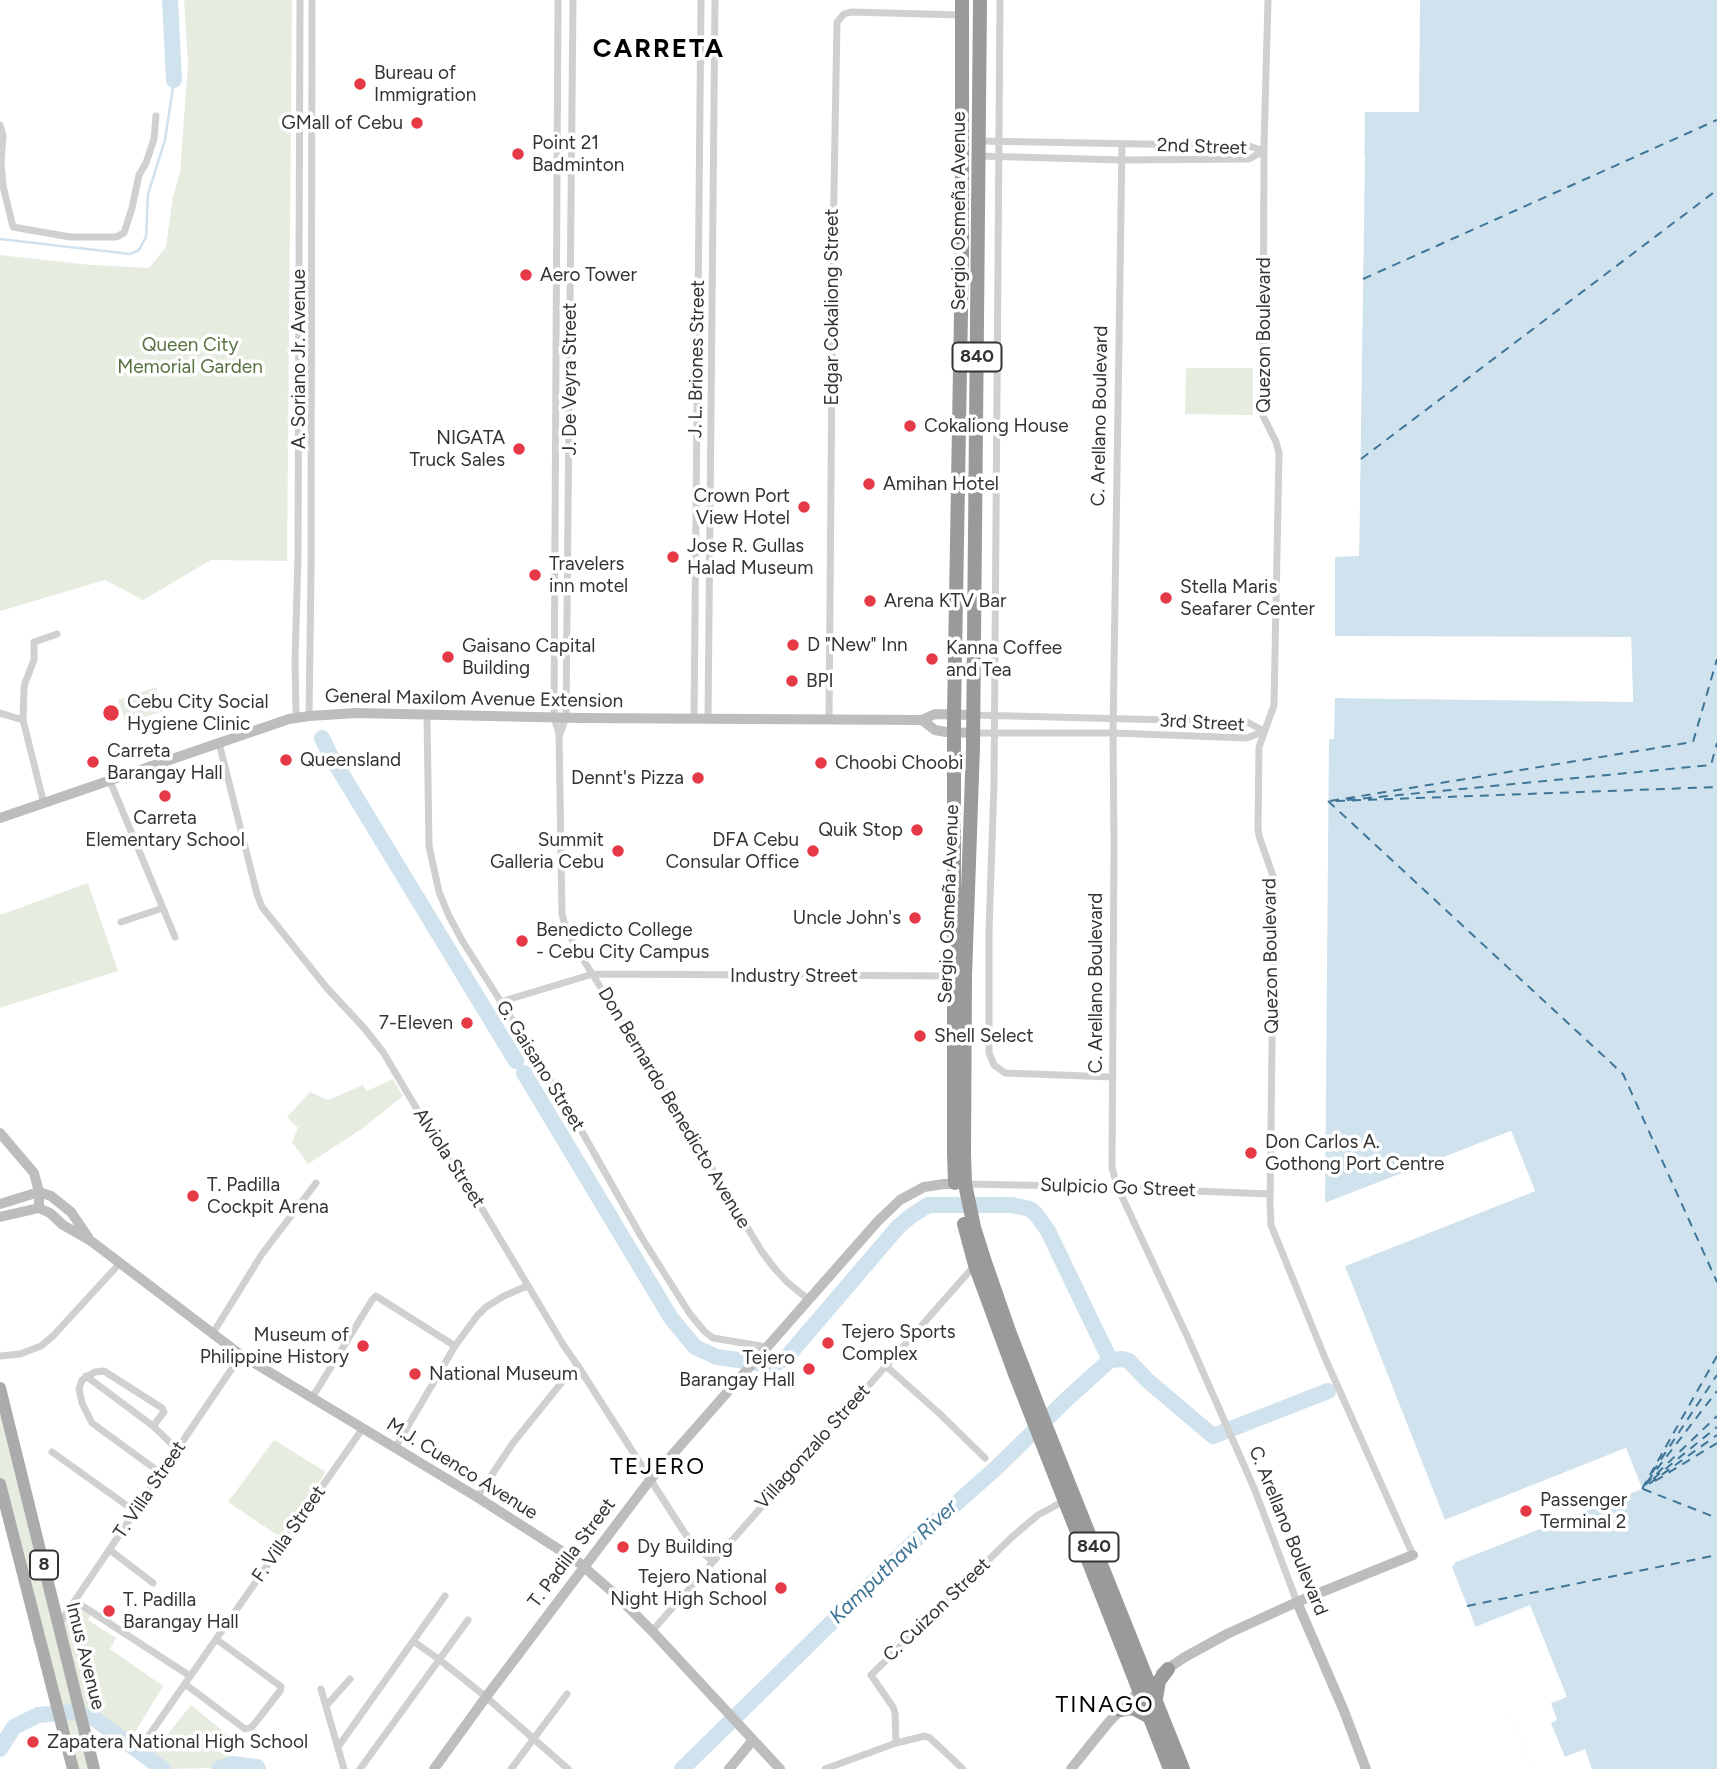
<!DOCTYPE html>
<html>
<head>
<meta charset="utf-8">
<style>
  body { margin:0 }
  canvas { display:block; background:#fff }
</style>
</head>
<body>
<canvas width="1717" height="1769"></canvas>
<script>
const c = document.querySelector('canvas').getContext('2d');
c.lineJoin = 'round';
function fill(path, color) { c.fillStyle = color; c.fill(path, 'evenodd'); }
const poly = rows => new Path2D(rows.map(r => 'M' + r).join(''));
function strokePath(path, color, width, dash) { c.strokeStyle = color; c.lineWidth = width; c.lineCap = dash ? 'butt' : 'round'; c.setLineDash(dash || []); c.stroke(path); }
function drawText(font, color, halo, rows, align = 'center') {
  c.font = font + ' Figtree,sans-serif'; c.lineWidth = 7; c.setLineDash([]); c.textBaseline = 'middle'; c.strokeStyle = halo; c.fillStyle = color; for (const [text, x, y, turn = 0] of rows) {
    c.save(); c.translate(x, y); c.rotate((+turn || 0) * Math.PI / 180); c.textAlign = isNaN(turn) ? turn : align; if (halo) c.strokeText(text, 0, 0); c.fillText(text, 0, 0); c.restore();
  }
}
fill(poly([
  [184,0,292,0,287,561,211,560,143,600,105,580,0,611,0,255,91,265,149,268,166,247,173,196,180,173,188,63],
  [1186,368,1253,368,1253,415,1185,414],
  [156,687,163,711,126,723,118,700],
  [88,883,118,971,0,1008,0,915],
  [393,1079,403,1096,363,1128,308,1164,292,1142,298,1128,287,1117,310,1092,328,1100,363,1085,367,1091],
  [0,1388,59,1624,75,1601,92,1612,88,1620,116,1638,110,1649,163,1686,131,1739,98,1715,79,1712,94,1769,73,1769,0,1481],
  [274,1440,326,1472,280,1537,228,1502],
  [191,1705,240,1745,226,1760,212,1768,169,1769,151,1755]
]), '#e6ecdf');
fill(poly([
  [1420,0,1717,0,1717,1769,1532,1769,1452,1567,1456,1562,1642,1488,1626,1448,1445,1520,1345,1266,1535,1191,1511,1131,1325,1203,1329,739,1334,739,1334,698,1633,701,1631,637,1335,637,1335,556,1359,556,1365,112,1419,112]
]), '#cfe2ee');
fill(poly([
  [1361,156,1365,156,1359,556,1335,557,1335,636,1631,637,1633,702,1335,698,1334,739,1326,739,1327,736,1330,736,1331,698,1334,695,1629,698,1628,640,1335,640,1332,638,1332,555,1335,553,1356,553],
  [1511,1131,1535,1191,1345,1266,1344,1263,1531,1189,1509,1135,1326,1207,1325,1203],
  [1626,1448,1642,1489,1456,1562,1454,1559,1638,1487,1624,1452,1446,1523,1442,1521],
  [1530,1605,1567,1697,1551,1703,1557,1720,1551,1723,1565,1757,1585,1749,1592,1769,1532,1769,1475,1627]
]), '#fff');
strokePath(poly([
  [0,239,130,254,139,250,146,237,148,194,165,140,174,80]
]), '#cfe2ee', 2.5);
strokePath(poly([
  [170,0,174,80],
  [322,738,329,753,516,1061],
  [524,1073,671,1318,695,1347,717,1357,773,1365,786,1358,898,1227,911,1216,928,1205,1012,1205,1030,1209,1036,1214,1048,1231,1110,1360],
  [1110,1360,1122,1359,1129,1361,1147,1380,1213,1436,1328,1391],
  [0,1749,14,1727,38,1715,72,1712,92,1717,163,1769],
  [219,1769,232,1764,257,1767,258,1769],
  [682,1769,925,1531,994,1470,1068,1398,1110,1360]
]), '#cfe2ee', 16);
strokePath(poly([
  [1363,279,1717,120],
  [1361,459,1717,190],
  [1347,800,1711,765,1717,743],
  [1328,801,1623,1074,1717,1282],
  [1330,801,1693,742,1717,659],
  [1336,801,1717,787],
  [1652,1473,1717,1375],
  [1653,1479,1717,1427],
  [1655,1481,1717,1443],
  [1647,1482,1717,1391],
  [1649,1484,1717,1435],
  [1645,1485,1717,1416],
  [1642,1489,1717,1356],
  [1643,1489,1717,1518],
  [1467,1606,1717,1555]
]), '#3f7597', 2, [9, 7]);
strokePath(poly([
  [558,0,554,717,559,734,562,914,566,929,586,964,672,1102,762,1252,775,1269,787,1282,809,1300],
  [1000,0,994,784,989,930,989,1053,994,1065,1005,1073,1113,1077],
  [1268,0,1264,146,1263,416,1276,442,1279,453,1274,705,1259,747,1258,828,1259,836,1273,876,1274,885,1270,1205,1271,1225,1325,1358,1413,1555],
  [0,125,3,136,1,163,3,186,13,227,70,237,116,237,124,233,132,208,139,175,146,163,154,139,156,116],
  [979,141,1249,146,1264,151],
  [1122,145,1113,733,1114,845,1112,1168,1118,1188,1188,1338,1254,1488,1297,1602],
  [979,156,1122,160,1249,159,1264,151],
  [0,713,23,720],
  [427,715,429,846,439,892,449,916,463,942,572,1114,642,1238,690,1314,705,1332,713,1338,767,1347],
  [973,715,1247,722,1264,731],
  [309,716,311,574,312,0],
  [298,717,296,712,295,660,298,557,300,0],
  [694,718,701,0],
  [708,718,715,0],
  [829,719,833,246,837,22,844,14,851,12,961,15],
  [973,733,1113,733,1247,738,1264,731],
  [560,734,566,717,573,0],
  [219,743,257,894,262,907,326,987,365,1029,383,1052,424,1121,484,1212,564,1346,578,1366,682,1529,692,1543,712,1561],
  [110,781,175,937],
  [44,804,23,720,24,688,25,683,34,660,34,642,57,634],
  [121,922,163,908],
  [500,1002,593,974,954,976],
  [965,1184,1069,1186,1270,1194],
  [213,1333,262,1254,316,1183],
  [0,1356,20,1354,41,1346,53,1336,120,1263],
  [886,1366,940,1414,985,1458],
  [86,1376,153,1426,177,1449],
  [312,1398,372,1300,376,1296,455,1346],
  [153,1426,164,1412,162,1408,104,1371,95,1372,82,1380,79,1389,82,1403,92,1423,162,1474],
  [395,1448,455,1346,477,1316,486,1307,504,1296,527,1286],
  [52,1452,136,1512],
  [477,1497,513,1443,562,1382,578,1366],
  [110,1550,153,1583],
  [75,1601,190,1676],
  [59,1624,241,1355],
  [652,1631,975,1265],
  [413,1641,440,1660,486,1697,568,1769],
  [185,1684,245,1729,252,1727,280,1691,281,1687,279,1685,216,1639],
  [321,1689,344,1769],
  [326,1706,350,1679],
  [896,1743,895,1713,893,1707,871,1675,1012,1537,1038,1515,1064,1501],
  [143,1744,363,1428],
  [338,1747,445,1596],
  [360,1769,468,1620],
  [511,1769,567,1694],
  [825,1769,896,1743,925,1736,930,1738,963,1769]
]), '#d0d0d0', 7);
strokePath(poly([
  [922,720,935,730,946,732,973,733],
  [0,818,289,719,309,716,356,713,580,718,922,720,935,714,973,715],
  [0,1133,34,1173,39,1192,39,1208],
  [0,1204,39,1192,51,1196,71,1212,88,1237],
  [0,1217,39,1208,50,1213,63,1225,91,1241,241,1355,477,1497,577,1561,616,1595,652,1631,780,1769],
  [1297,1602,1344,1711,1366,1769],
  [1161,1673,1185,1657,1227,1634,1297,1602,1413,1555],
  [434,1769,486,1697,650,1480,878,1221,900,1200,924,1187,944,1184,962,1184],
  [729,1769,753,1740],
  [1071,1769,1108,1723,1143,1687]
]), '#bdbdbd', 10);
strokePath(poly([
  [0,1388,94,1769],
  [0,1484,73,1769]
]), '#ababab', 12);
strokePath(poly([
  [980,0,973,747,965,976,964,1154,965,1184,974,1227,984,1259,1009,1331,1047,1429,1183,1769],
  [955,1183,954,1154,954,714,962,254,962,0],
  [964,1224,975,1265,1015,1374,1170,1769],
  [1156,1698,1159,1681,1168,1669],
  [1120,1710,1133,1708,1148,1716]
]), '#9a9a9a', 14);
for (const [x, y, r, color] of [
  [360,84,7,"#e63946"],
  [417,123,7,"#e63946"],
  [518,154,7,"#e63946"],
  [526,275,7,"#e63946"],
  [910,426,7,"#e63946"],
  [519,449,7,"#e63946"],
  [869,484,7,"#e63946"],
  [804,507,7,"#e63946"],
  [673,557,7,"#e63946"],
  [535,575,7,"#e63946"],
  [1166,598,7,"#e63946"],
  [870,601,7,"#e63946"],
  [793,645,7,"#e63946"],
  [448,657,7,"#e63946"],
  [932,659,7,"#e63946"],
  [792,681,7,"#e63946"],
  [111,713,9,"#e63946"],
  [286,760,7,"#e63946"],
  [93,762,7,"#e63946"],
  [821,763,7,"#e63946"],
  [698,778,7,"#e63946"],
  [165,796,7,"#e63946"],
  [917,830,7,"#e63946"],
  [618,851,7,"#e63946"],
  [813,851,7,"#e63946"],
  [915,918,7,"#e63946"],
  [522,941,7,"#e63946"],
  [467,1023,7,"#e63946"],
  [920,1036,7,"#e63946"],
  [1251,1153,7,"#e63946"],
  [193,1196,7,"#e63946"],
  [828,1343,7,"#e63946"],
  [363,1346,7,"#e63946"],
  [809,1369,7,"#e63946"],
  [415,1374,7,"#e63946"],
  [1526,1511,7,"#e63946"],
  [623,1547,7,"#e63946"],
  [781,1588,7,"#e63946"],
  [109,1611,7,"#e63946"],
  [33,1742,7,"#e63946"]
]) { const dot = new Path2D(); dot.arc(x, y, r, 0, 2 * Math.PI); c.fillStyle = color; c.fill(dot); strokePath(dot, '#fff', 2.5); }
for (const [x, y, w] of [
  [977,357,49],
  [1094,1547,49],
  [44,1565,28]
]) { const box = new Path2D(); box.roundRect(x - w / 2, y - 14.5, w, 29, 5); c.fillStyle = '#fff'; c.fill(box); strokePath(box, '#333', 2); }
drawText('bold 18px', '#333', null, [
  ["840",977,357],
  ["840",1094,1547],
  ["8",44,1565]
]);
drawText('19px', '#333', '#fff', [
  ["Bureau of",374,73],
  ["Immigration",374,95],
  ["GMall of Cebu",403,123,"right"],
  ["Point 21",532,143],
  ["Badminton",532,165],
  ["Aero Tower",540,275],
  ["Cokaliong House",924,426],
  ["NIGATA",505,438,"right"],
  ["Truck Sales",505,460,"right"],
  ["Amihan Hotel",883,484],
  ["Crown Port",790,496,"right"],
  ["View Hotel",790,518,"right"],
  ["Jose R. Gullas",687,546],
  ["Halad Museum",687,568],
  ["Travelers",549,564],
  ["inn motel",549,586],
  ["Stella Maris",1180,587],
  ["Seafarer Center",1180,609],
  ["Arena KTV Bar",884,601],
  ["D \"New\" Inn",807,645],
  ["Gaisano Capital",462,646],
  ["Building",462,668],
  ["Kanna Coffee",946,648],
  ["and Tea",946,670],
  ["BPI",806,681],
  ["Cebu City Social",127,702],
  ["Hygiene Clinic",127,724],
  ["Carreta",107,751],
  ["Barangay Hall",107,773],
  ["Queensland",300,760],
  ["Choobi Choobi",835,763],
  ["Dennt's Pizza",684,778,"right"],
  ["Carreta",165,818,"center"],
  ["Elementary School",165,840,"center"],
  ["Quik Stop",903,830,"right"],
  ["Summit",604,840,"right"],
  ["Galleria Cebu",604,862,"right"],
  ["DFA Cebu",799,840,"right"],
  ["Consular Office",799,862,"right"],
  ["Uncle John's",901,918,"right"],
  ["Benedicto College",536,930],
  ["- Cebu City Campus",536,952],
  ["7-Eleven",453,1023,"right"],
  ["Shell Select",934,1036],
  ["Don Carlos A.",1265,1142],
  ["Gothong Port Centre",1265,1164],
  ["T. Padilla",207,1185],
  ["Cockpit Arena",207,1207],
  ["Tejero Sports",842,1332],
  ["Complex",842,1354],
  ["Museum of",349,1335,"right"],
  ["Philippine History",349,1357,"right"],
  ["Tejero",795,1358,"right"],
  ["Barangay Hall",795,1380,"right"],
  ["National Museum",429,1374],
  ["Passenger",1540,1500],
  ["Terminal 2",1540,1522],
  ["Dy Building",637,1547],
  ["Tejero National",767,1577,"right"],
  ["Night High School",767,1599,"right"],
  ["T. Padilla",123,1600],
  ["Barangay Hall",123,1622],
  ["Zapatera National High School",47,1742]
], 'left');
drawText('19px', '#333', '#fff', [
  ["2nd Street",1202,147,2],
  ["Sergio Osmeña Avenue",959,211,-90],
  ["Edgar Cokaliong Street",832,307,-90],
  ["Quezon Boulevard",1264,335,-90],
  ["A. Soriano Jr. Avenue",299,359,-90],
  ["J. L. Briones Street",697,359,-89],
  ["J. De Veyra Street",570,379,-90],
  ["C. Arellano Boulevard",1100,416,-89],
  ["General Maxilom Avenue Extension",474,699,1],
  ["3rd Street",1202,723,3],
  ["Sergio Osmeña Avenue",949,904,-88],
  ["Quezon Boulevard",1271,956,-91],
  ["Industry Street",794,976],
  ["C. Arellano Boulevard",1096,983,-90],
  ["G. Gaisano Street",540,1066,58],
  ["Don Bernardo Benedicto Avenue",674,1108,59],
  ["Alviola Street",449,1158,57],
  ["Sulpicio Go Street",1118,1188,2],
  ["Villagonzalo Street",813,1447,-48],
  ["M.J. Cuenco Avenue",462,1469,32],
  ["T. Villa Street",150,1490,-56],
  ["C. Arellano Boulevard",1288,1531,68],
  ["F. Villa Street",289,1534,-55],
  ["T. Padilla Street",572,1553,-53],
  ["C. Cuizon Street",937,1610,-44],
  ["Imus Avenue",85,1656,76]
]);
drawText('19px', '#56703f', '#fff', [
  ["Queen City",190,345],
  ["Memorial Garden",190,367]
]);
drawText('italic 21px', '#3f7597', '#fff', [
  ["Kamputhaw River",894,1562,-44]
]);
c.letterSpacing = '2px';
drawText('23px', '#000', '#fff', [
  ["TEJERO",658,1467],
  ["TINAGO",1105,1705]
]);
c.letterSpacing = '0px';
c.letterSpacing = '2px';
drawText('bold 26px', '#000', '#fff', [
  ["CARRETA",659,49]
]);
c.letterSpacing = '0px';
</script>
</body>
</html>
